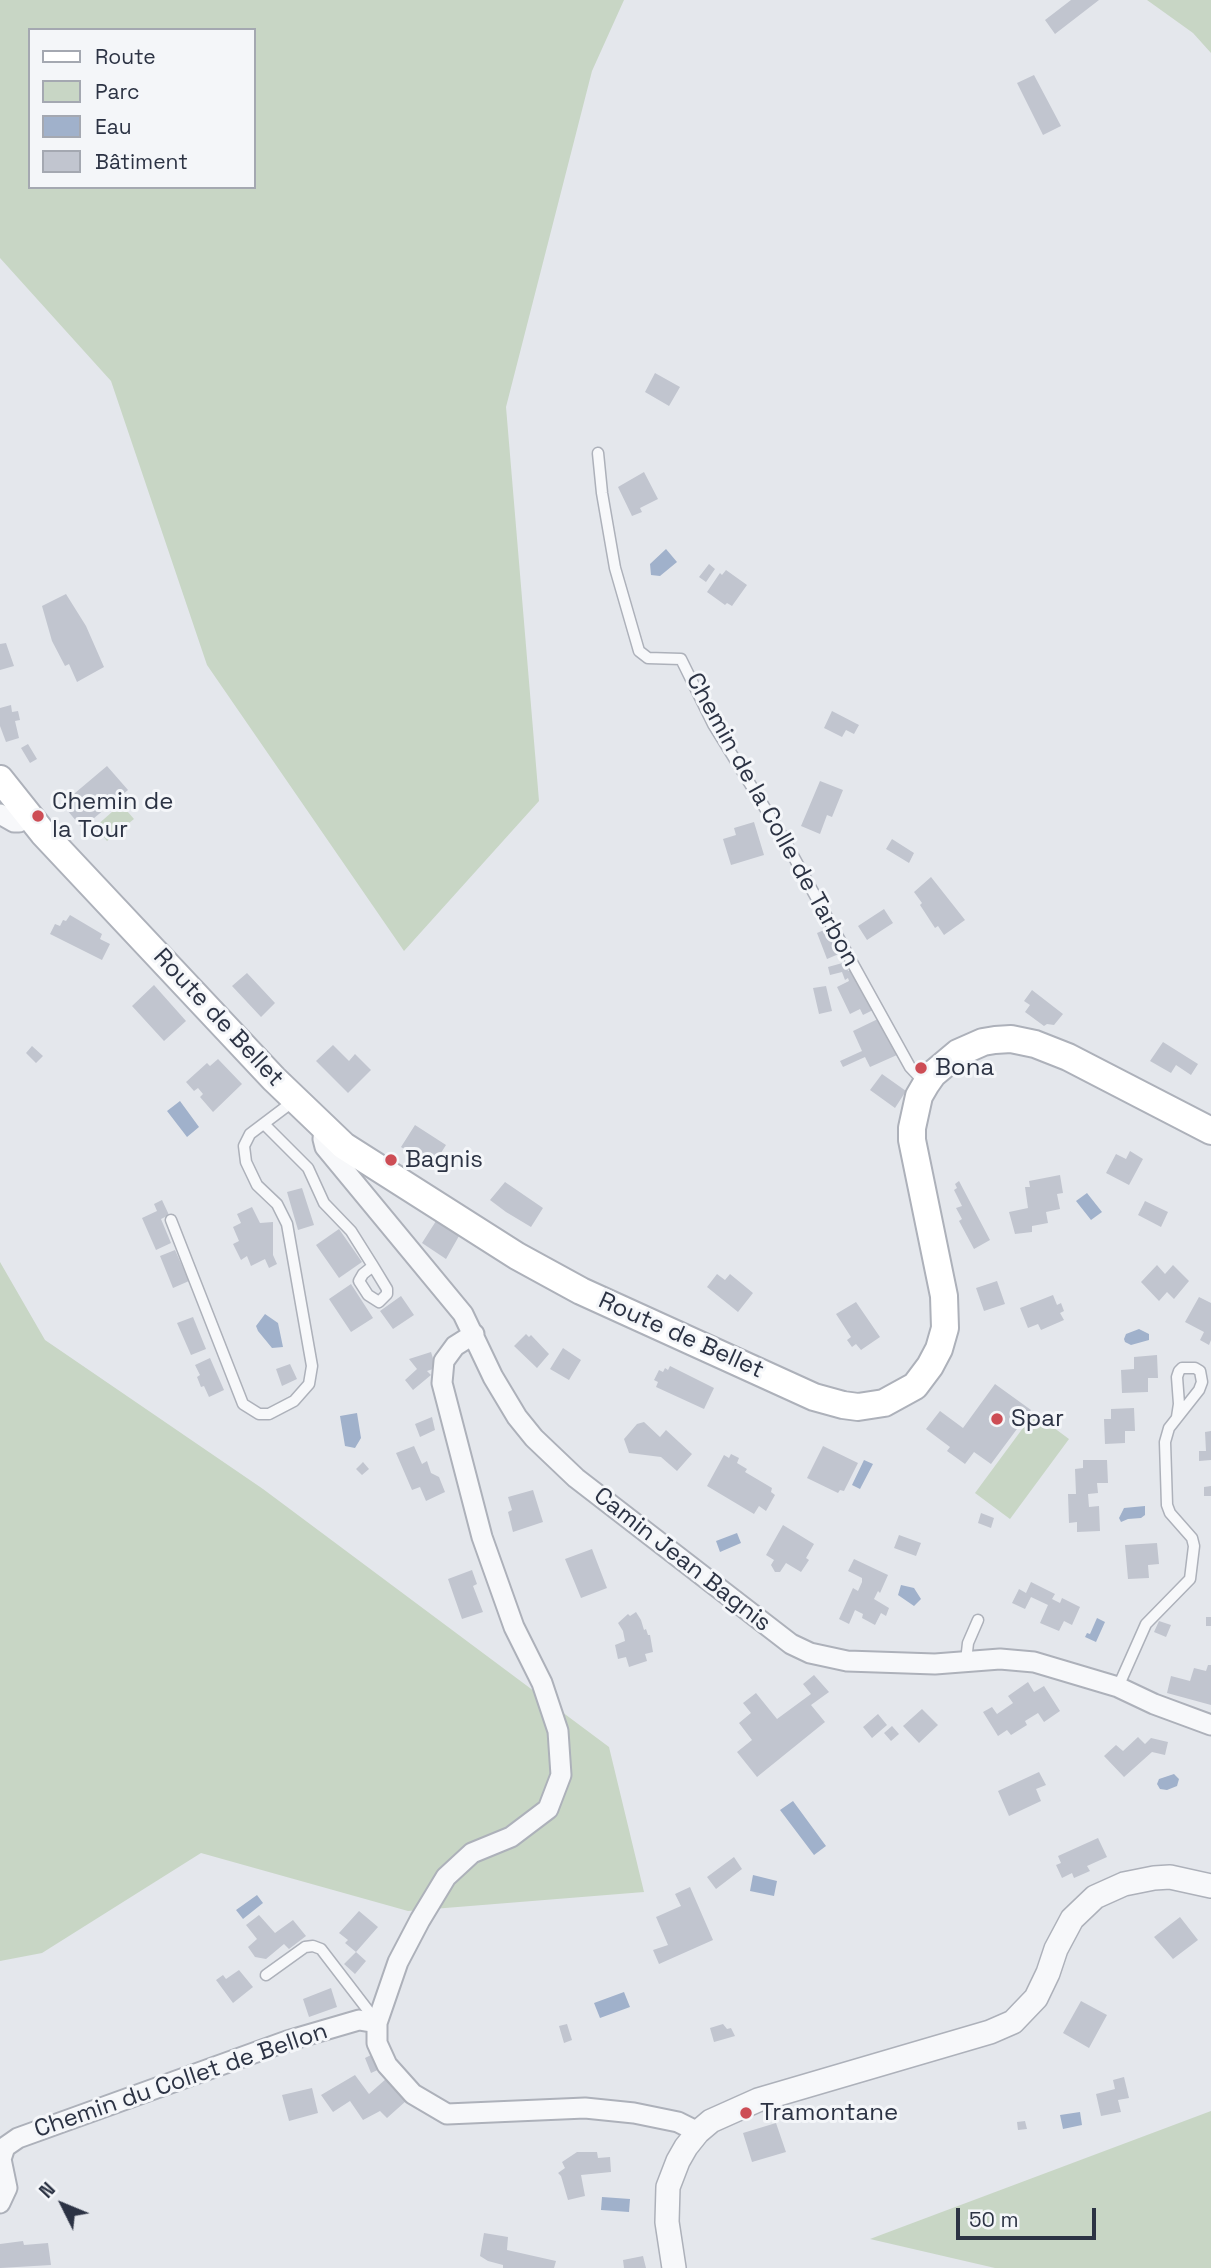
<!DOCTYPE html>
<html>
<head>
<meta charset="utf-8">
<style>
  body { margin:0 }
  #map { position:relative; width:1211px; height:2268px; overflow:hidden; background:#e4e7ec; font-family:"Space Grotesk",sans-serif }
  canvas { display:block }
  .legend { position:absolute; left:28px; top:28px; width:228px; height:161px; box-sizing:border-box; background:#f4f6f9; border:2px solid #a4a8b1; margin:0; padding:9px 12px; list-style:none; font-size:21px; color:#2c3344 }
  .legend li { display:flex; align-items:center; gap:14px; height:35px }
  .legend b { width:35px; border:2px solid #a4a8b1 }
  .north { position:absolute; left:28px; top:2170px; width:70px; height:70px; -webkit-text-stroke:5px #f4f6f9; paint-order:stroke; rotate:313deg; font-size:19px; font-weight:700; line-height:28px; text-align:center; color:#2c3344 }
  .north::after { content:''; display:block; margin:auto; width:24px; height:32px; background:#2c3344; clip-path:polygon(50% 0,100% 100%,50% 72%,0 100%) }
  .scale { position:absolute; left:956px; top:2208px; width:140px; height:32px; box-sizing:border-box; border:4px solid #2c3344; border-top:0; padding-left:9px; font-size:21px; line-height:24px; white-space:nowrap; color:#2c3344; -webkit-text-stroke:5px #f4f6f9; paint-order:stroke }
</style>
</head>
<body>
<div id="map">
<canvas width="1211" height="2268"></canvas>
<ul class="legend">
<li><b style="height:9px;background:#fff"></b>Route</li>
<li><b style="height:19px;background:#c8d6c5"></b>Parc</li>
<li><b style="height:19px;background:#a0b1cb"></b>Eau</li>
<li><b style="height:19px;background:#c1c5cf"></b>Bâtiment</li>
</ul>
<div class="north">N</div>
<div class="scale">50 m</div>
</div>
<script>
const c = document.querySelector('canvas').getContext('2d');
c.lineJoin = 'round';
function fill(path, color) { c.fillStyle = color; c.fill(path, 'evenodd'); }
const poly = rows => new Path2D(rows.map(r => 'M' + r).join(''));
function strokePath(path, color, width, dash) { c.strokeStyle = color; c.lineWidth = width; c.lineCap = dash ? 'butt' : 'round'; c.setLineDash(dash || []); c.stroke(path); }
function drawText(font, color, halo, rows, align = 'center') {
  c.font = font + ' "Space Grotesk",sans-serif'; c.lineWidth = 6; c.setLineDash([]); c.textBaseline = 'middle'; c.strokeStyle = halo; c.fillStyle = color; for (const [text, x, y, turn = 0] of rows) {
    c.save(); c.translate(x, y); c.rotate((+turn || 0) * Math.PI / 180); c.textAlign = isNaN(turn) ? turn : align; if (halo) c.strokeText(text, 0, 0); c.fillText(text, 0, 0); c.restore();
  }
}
fill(poly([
  [0,0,624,0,592,71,506,407,539,801,404,951,207,665,111,381,0,258],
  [30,30,254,30,254,187,30,187],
  [1147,0,1211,0,1211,53,1193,33],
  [121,804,134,819,107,841,95,827],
  [0,1262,45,1340,263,1489,609,1747,644,1892,408,1911,201,1853,42,1953,0,1961],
  [1034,1413,1069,1439,1010,1519,975,1493],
  [1211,2111,1211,2268,995,2268,870,2239]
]), '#c8d6c5');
fill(poly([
  [666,549,677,562,660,576,651,575,650,564],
  [180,1101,199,1127,187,1137,167,1111],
  [1087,1193,1102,1212,1091,1220,1076,1201],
  [265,1314,278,1323,283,1347,272,1348,258,1331,256,1326],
  [1139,1329,1149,1334,1149,1340,1131,1345,1125,1342,1124,1339,1126,1334],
  [357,1413,361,1438,355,1448,345,1446,340,1416],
  [864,1460,873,1464,860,1489,852,1485],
  [1145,1506,1145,1515,1141,1518,1128,1519,1121,1522,1119,1518,1124,1508],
  [737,1533,741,1543,720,1552,716,1541],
  [901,1585,914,1588,921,1599,914,1606,898,1595],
  [1097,1618,1105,1622,1096,1642,1085,1637,1087,1633,1090,1634],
  [1174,1774,1179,1779,1177,1786,1167,1790,1160,1789,1157,1784,1159,1779],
  [793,1801,826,1846,814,1855,780,1810],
  [753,1875,777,1881,774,1896,750,1891],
  [257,1895,263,1903,243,1919,236,1910],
  [624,1992,630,2007,600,2018,594,2003],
  [1080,2112,1082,2125,1063,2129,1060,2115],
  [602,2197,630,2199,629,2212,601,2210]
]), '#a0b1cb');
fill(poly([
  [1071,0,1099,0,1055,34,1045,20],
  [1034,75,1061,126,1043,135,1017,83],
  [655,373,680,387,669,406,645,392],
  [644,472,658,499,640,508,642,512,632,516,618,487],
  [709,564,715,569,706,582,699,577],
  [726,570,747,585,732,606,727,603,725,605,707,592,720,573,722,575],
  [66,594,86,626,104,667,77,682,69,664,65,666,52,641,42,606],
  [6,643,14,666,0,670,0,644],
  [11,705,12,712,18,711,20,720,15,721,19,738,6,742,0,726,0,708],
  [832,711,859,725,854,734,846,730,842,737,824,728],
  [28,744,37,759,30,763,21,748],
  [107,766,128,790,82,828,62,804],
  [820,781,843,790,832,817,827,815,820,834,801,826],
  [754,822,764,855,731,865,723,839,736,835,734,828],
  [892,839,914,853,909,863,886,849],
  [931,877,965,920,944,935,938,926,935,928,920,905,922,903,914,892],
  [884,909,893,923,867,940,858,926],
  [70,915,102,934,100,939,110,944,102,960,50,934,55,924,60,926,63,920,66,921],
  [829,928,841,953,827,959,817,933],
  [846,962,848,971,853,969,873,1010,863,1015,860,1009,850,1014,837,987,849,981,848,978,845,980,842,972,830,975,828,967],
  [247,973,275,1003,261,1017,232,986],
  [154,985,186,1021,164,1041,132,1006],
  [826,986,832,1011,819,1014,813,988],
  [1032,990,1063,1014,1054,1025,1047,1024,1044,1026,1025,1012,1030,1005,1024,1001],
  [880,1018,897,1055,870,1067,865,1057,843,1067,840,1061,862,1051,853,1031],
  [1163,1042,1198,1064,1191,1075,1176,1065,1171,1073,1150,1061],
  [333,1045,349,1061,355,1054,371,1070,348,1093,316,1061],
  [32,1046,43,1056,36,1063,26,1053],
  [218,1059,242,1084,213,1112,200,1097,203,1094,198,1088,194,1091,186,1082,207,1063,210,1066],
  [882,1074,906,1091,895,1108,870,1090],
  [415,1125,446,1145,432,1167,401,1147],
  [1130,1151,1143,1159,1129,1185,1106,1173,1116,1154,1126,1159],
  [1060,1175,1063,1193,1057,1194,1060,1209,1046,1212,1048,1223,1032,1226,1032,1232,1015,1234,1009,1212,1028,1208,1025,1187,1030,1187,1029,1181],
  [959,1181,990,1240,974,1249,959,1221,962,1219,956,1208,962,1206,954,1190,957,1188,955,1184],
  [505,1182,543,1208,531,1227,506,1212,490,1200],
  [302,1188,314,1225,298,1230,287,1192],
  [162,1200,169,1215,161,1219,171,1243,156,1250,142,1218,157,1211,154,1204],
  [1145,1201,1168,1212,1161,1227,1138,1215],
  [252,1207,260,1223,273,1222,273,1255,277,1264,269,1268,265,1259,251,1266,247,1256,241,1260,233,1244,239,1241,233,1227,241,1223,237,1214],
  [436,1221,459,1236,446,1259,422,1243],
  [339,1229,362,1262,339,1278,316,1245],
  [175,1250,189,1281,173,1288,160,1256],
  [1157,1265,1165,1274,1173,1265,1189,1281,1174,1299,1167,1292,1159,1301,1141,1282],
  [717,1274,725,1280,730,1274,753,1293,738,1312,707,1287],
  [997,1281,1005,1304,984,1311,976,1288],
  [351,1284,373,1318,351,1332,329,1299],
  [1053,1295,1057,1305,1061,1303,1064,1311,1060,1313,1064,1320,1041,1330,1038,1324,1028,1328,1020,1308],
  [401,1296,414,1315,393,1329,380,1311],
  [1199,1297,1211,1303,1211,1340,1209,1345,1200,1340,1204,1332,1185,1322],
  [856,1302,880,1337,861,1350,856,1344,852,1347,847,1340,851,1337,836,1314],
  [193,1317,206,1349,191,1355,177,1323],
  [526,1334,529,1337,531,1335,549,1354,537,1368,514,1346],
  [563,1348,581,1360,569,1380,550,1369],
  [431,1352,436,1368,427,1371,431,1375,413,1390,405,1380,417,1369,409,1359],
  [1157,1355,1158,1378,1148,1378,1148,1392,1122,1393,1121,1370,1134,1369,1134,1357],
  [210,1358,224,1390,209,1397,204,1386,201,1387,197,1377,200,1375,195,1365],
  [290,1364,297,1379,282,1386,276,1369],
  [670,1366,714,1388,704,1409,656,1387,658,1382,654,1380,659,1370,663,1372,665,1368,668,1370],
  [995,1384,1031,1410,991,1464,974,1452,965,1464,947,1451,950,1447,926,1429,940,1411,963,1428],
  [1134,1408,1135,1431,1125,1431,1125,1443,1105,1444,1104,1419,1111,1419,1111,1409],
  [432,1417,435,1430,420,1437,415,1424],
  [644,1422,660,1437,666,1430,692,1454,677,1471,661,1457,629,1453,624,1439,637,1424],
  [1211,1431,1211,1460,1199,1461,1199,1451,1206,1451,1205,1432],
  [414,1446,422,1464,427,1461,431,1473,439,1477,445,1492,426,1501,420,1487,412,1490,396,1453],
  [823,1446,858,1463,844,1491,840,1490,838,1493,807,1478],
  [731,1454,739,1458,737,1463,747,1469,745,1472,772,1488,771,1492,775,1495,766,1511,759,1506,754,1514,707,1486,724,1455,729,1458],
  [1083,1460,1107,1460,1108,1483,1097,1483,1098,1493,1088,1494,1089,1507,1099,1506,1100,1531,1077,1532,1077,1522,1069,1523,1068,1494,1076,1494,1075,1469,1083,1468],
  [363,1462,369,1469,362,1475,356,1469],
  [1211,1486,1211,1496,1204,1496,1204,1487],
  [533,1490,543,1522,513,1532,508,1512,512,1510,508,1497],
  [981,1513,994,1518,991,1528,978,1523],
  [783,1525,814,1544,806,1558,809,1560,801,1572,786,1563,780,1572,775,1572,771,1565,774,1560,766,1555],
  [899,1535,921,1543,916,1556,894,1548],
  [1157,1543,1159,1564,1148,1565,1149,1578,1128,1579,1125,1545],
  [592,1549,607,1588,581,1598,565,1559],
  [854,1559,888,1575,880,1593,878,1591,874,1599,889,1608,886,1616,881,1613,875,1625,862,1618,863,1614,855,1610,849,1624,839,1619,853,1588,858,1591,862,1582,862,1578,848,1571],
  [472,1570,477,1584,473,1586,483,1612,462,1619,448,1579],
  [1031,1582,1055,1594,1052,1599,1060,1603,1062,1598,1080,1607,1072,1625,1064,1621,1059,1631,1040,1623,1048,1605,1031,1597,1025,1609,1012,1603,1019,1589,1026,1593],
  [636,1612,641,1620,644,1630,646,1629,648,1635,650,1635,653,1652,645,1654,647,1661,629,1667,626,1657,618,1659,615,1645,625,1641,623,1631,618,1623,628,1614,630,1616],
  [1206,1617,1211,1617,1211,1626,1206,1626],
  [1159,1621,1171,1625,1166,1637,1154,1632],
  [1208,1665,1211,1665,1211,1705,1167,1693,1171,1676,1190,1681,1194,1668,1206,1671],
  [814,1675,829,1692,811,1705,825,1722,757,1777,737,1752,752,1740,739,1723,751,1713,743,1703,756,1693,777,1719,811,1694,803,1684],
  [1028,1682,1034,1692,1044,1686,1060,1711,1044,1722,1038,1713,1025,1721,1027,1725,1011,1735,1007,1730,998,1736,983,1712,992,1707,997,1714,1013,1703,1008,1696],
  [922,1709,938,1725,919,1743,903,1726],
  [878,1714,887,1725,872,1738,863,1727],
  [892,1726,899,1734,891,1741,884,1733],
  [1138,1737,1145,1744,1151,1738,1168,1742,1165,1755,1152,1752,1124,1777,1104,1756,1116,1745,1123,1751],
  [1039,1772,1046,1785,1036,1789,1041,1801,1009,1816,998,1791],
  [1098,1838,1107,1857,1087,1866,1090,1871,1074,1878,1072,1873,1062,1878,1056,1865,1061,1863,1058,1856],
  [734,1857,742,1869,716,1889,707,1877],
  [690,1887,713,1940,659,1964,653,1950,668,1945,656,1917,681,1906,675,1894],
  [359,1911,378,1927,356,1952,345,1943,348,1940,339,1933],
  [259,1915,275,1933,293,1920,306,1936,289,1949,284,1944,266,1959,255,1957,248,1947,257,1939,246,1925],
  [1180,1917,1198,1940,1173,1959,1154,1937],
  [356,1952,366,1961,355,1974,344,1964],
  [239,1970,253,1987,233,2003,216,1980,223,1975,226,1979],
  [331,1988,337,2007,309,2017,303,1999],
  [1081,2001,1107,2015,1089,2048,1063,2033],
  [567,2024,572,2040,564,2043,559,2026],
  [723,2024,727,2029,731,2028,735,2036,714,2042,710,2028],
  [375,2053,382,2068,371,2073,365,2058],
  [355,2075,369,2094,387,2078,406,2101,387,2118,380,2111,363,2120,350,2101,333,2112,321,2095],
  [1124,2077,1129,2098,1118,2100,1121,2112,1101,2116,1096,2094,1115,2089,1113,2080],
  [312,2088,318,2113,289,2121,282,2095],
  [1025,2121,1027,2129,1018,2130,1017,2122],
  [776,2123,786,2152,752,2162,743,2133],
  [577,2152,597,2152,598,2158,610,2157,611,2172,581,2175,585,2196,568,2200,561,2176,558,2173,565,2168,562,2162],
  [484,2233,508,2237,507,2250,556,2261,554,2268,503,2268,503,2265,488,2261,480,2256],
  [23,2241,24,2245,48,2243,51,2265,0,2268,0,2244],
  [643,2256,646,2268,624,2268,623,2260]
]), '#c1c5cf');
const service = poly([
  [598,453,602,493,615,568,639,651,648,658,681,659,713,724,781,834,910,1067,926,1084],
  [264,1124,308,1168,324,1203,351,1231,373,1266,387,1289,387,1294,379,1302,368,1295,359,1281,363,1274,373,1266],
  [171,1220,243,1404,259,1414,269,1414,294,1401,309,1384,312,1366,287,1224,277,1204,257,1185,246,1162,244,1146,250,1134,295,1100],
  [966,1661,968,1643,978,1620],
  [1118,1687,1146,1624,1190,1579,1194,1546,1192,1538,1170,1513,1167,1505,1165,1442,1169,1428,1199,1390,1202,1382,1200,1371,1195,1368,1182,1368,1179,1371,1177,1377,1179,1404,1177,1417],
  [266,1975,305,1947,313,1946,321,1949,377,2022]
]);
const minor = poly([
  [0,814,14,822,19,822,28,816],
  [324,1129,323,1139,325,1147,463,1314,493,1377,517,1417,534,1438,576,1478,791,1644,810,1653,847,1661,935,1664,1000,1659,1034,1662,1118,1687,1154,1704,1211,1725],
  [474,1334,455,1346,444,1361,442,1383,482,1537,514,1627,542,1683,558,1731,561,1775,548,1809,511,1837,472,1853,446,1877,420,1920,398,1962,377,2023,377,2043,387,2065,413,2094,447,2114,585,2108,634,2113,678,2122,698,2132],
  [0,2203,7,2188,1,2159,5,2147,18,2138,287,2041,359,2020,377,2023]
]);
const tertiary = poly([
  [674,2268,667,2222,668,2187,678,2161,686,2147,698,2132,711,2121,758,2100,990,2032,1013,2022,1036,1998,1048,1973,1056,1949,1072,1919,1095,1897,1124,1884,1154,1878,1170,1877,1211,1886]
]);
const secondary = poly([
  [0,779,43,833,274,1079,344,1146,517,1256,581,1291,814,1397,843,1405,858,1407,884,1403,915,1386,930,1366,939,1349,945,1328,944,1296,912,1140,912,1128,919,1096,926,1084,933,1074,958,1053,983,1042,995,1040,1011,1039,1035,1044,1068,1057,1211,1131]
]);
strokePath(service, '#adb1ba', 13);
strokePath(minor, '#adb1ba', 23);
strokePath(tertiary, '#adb1ba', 26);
strokePath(secondary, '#adb1ba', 30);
strokePath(service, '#f7f8fa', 10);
strokePath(minor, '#f7f8fa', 19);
strokePath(tertiary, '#f7f8fa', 23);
strokePath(secondary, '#fff', 26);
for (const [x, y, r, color] of [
  [38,816,7,"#cd4d55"],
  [921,1068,7,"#cd4d55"],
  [391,1160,7,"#cd4d55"],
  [997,1419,7,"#cd4d55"],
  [746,2113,7,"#cd4d55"]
]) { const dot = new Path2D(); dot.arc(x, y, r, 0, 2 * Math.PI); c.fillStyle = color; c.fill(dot); strokePath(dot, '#f4f6f9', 2.5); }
drawText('24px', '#2c3344', '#f4f6f9', [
  ["Chemin de",52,802],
  ["la Tour",52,830],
  ["Bona",935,1068],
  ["Bagnis",405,1160],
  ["Spar",1011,1419],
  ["Tramontane",760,2113]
], 'left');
drawText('24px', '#2c3344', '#f4f6f9', [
  ["Chemin de la Colle de Tarbon",772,820,61],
  ["Route de Bellet",218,1018,47],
  ["Route de Bellet",681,1336,24],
  ["Camin Jean Bagnis",682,1560,38],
  ["Chemin du Collet de Bellon",181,2081,-19]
]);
</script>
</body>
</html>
